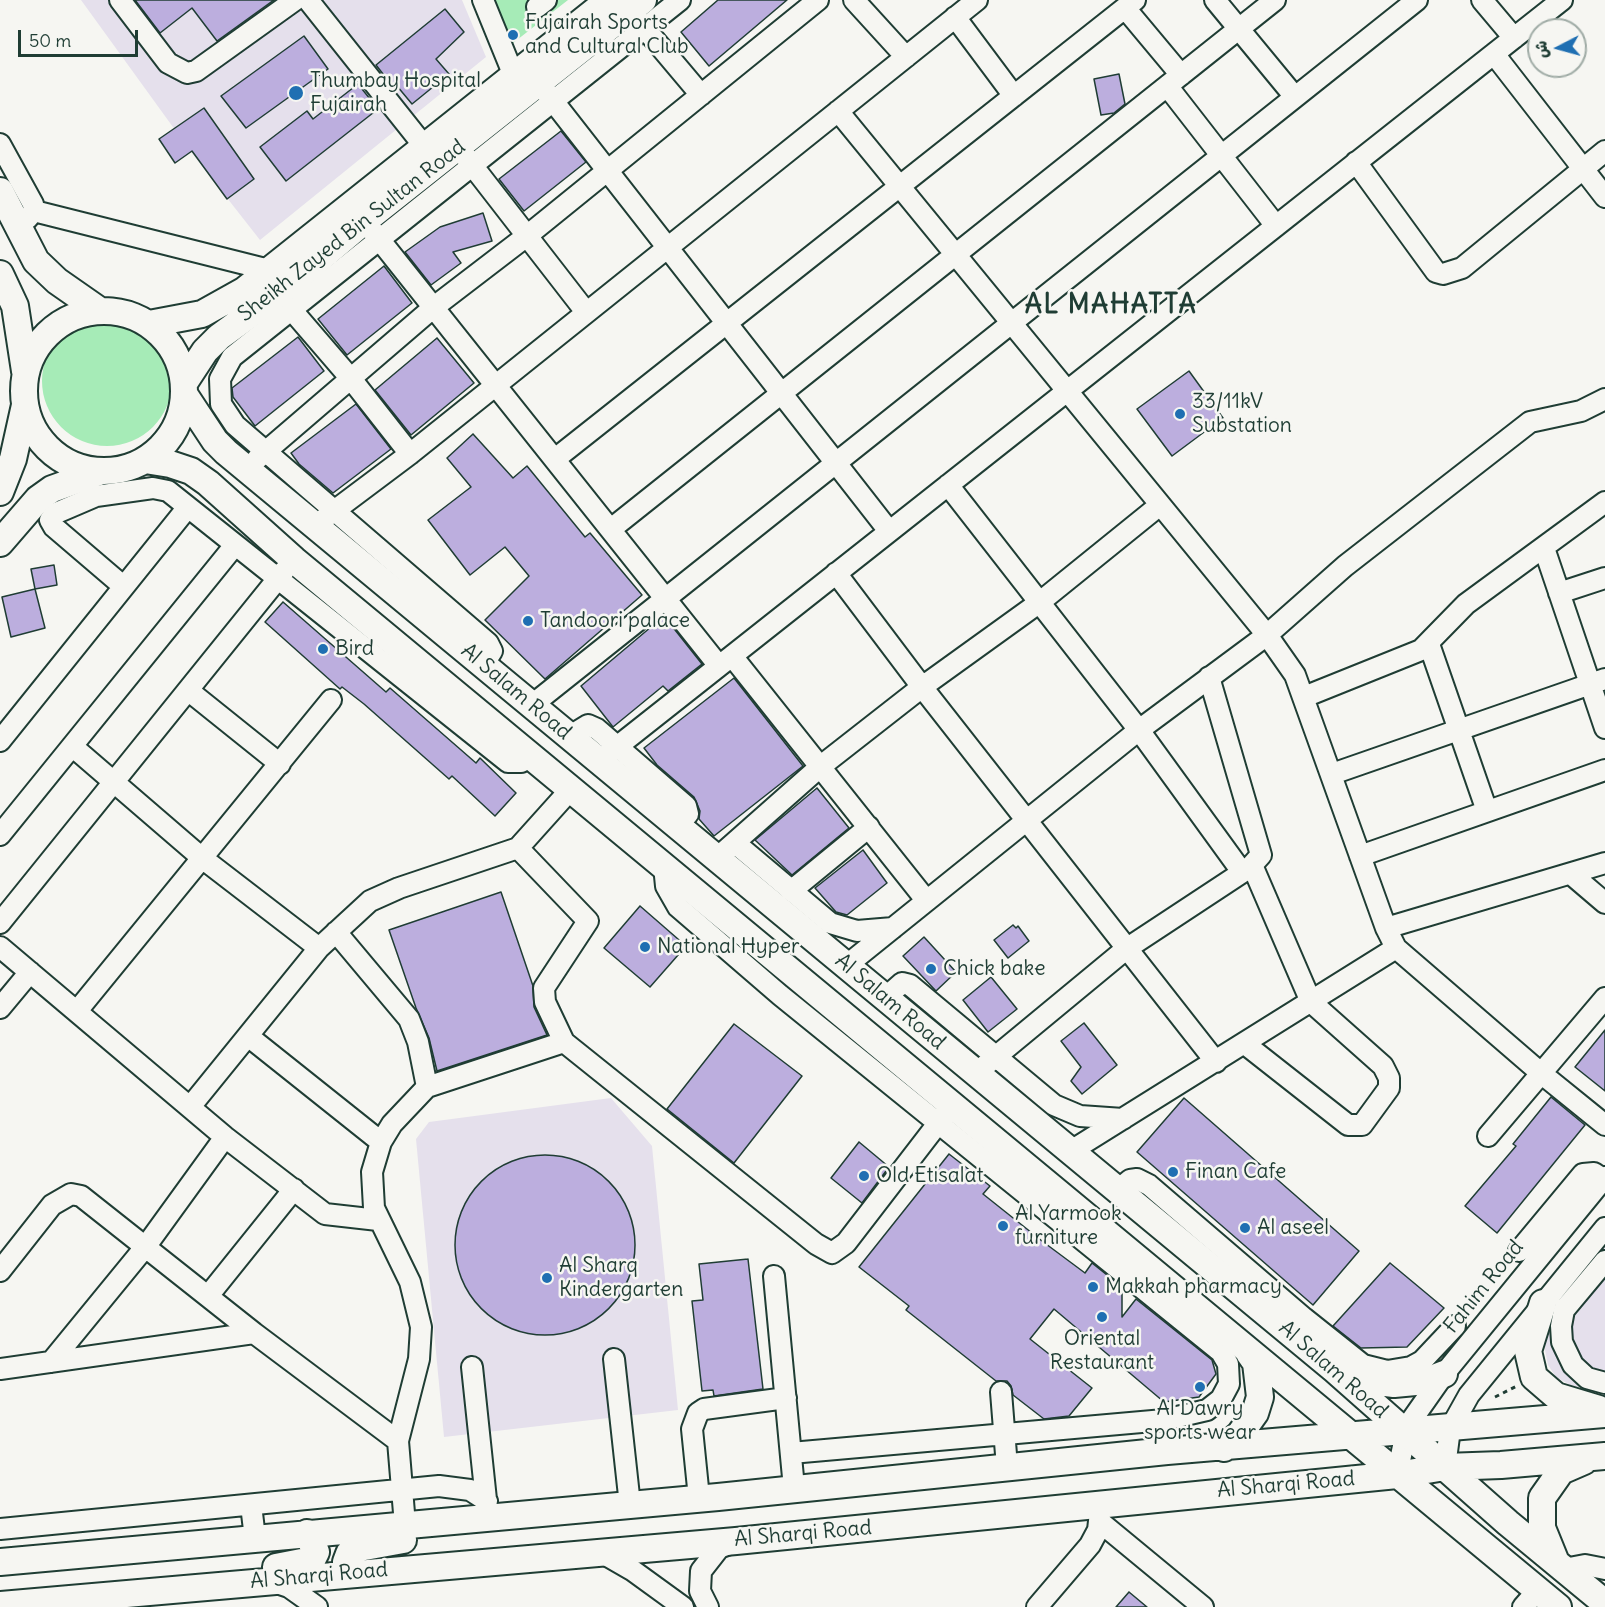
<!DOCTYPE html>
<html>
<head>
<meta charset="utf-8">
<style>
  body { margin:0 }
  #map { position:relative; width:1605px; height:1607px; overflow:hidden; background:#f6f6f2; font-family:Delius,"Playpen Sans Arabic",sans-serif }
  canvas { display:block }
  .north { position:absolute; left:1527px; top:18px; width:60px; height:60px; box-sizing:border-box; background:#f6f6f2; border:2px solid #a0aca6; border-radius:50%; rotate:264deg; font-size:16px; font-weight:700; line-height:24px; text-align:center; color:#1f3d34 }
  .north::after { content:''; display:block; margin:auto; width:21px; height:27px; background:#1f6fb2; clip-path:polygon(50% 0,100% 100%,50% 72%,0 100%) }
  .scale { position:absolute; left:18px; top:30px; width:120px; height:27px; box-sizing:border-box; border:3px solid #1f3d34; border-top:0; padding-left:8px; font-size:18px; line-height:21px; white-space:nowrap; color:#1f3d34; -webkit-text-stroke:4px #f6f6f2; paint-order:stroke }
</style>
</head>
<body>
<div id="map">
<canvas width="1605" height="1607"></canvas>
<div class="north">ش</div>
<div class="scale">50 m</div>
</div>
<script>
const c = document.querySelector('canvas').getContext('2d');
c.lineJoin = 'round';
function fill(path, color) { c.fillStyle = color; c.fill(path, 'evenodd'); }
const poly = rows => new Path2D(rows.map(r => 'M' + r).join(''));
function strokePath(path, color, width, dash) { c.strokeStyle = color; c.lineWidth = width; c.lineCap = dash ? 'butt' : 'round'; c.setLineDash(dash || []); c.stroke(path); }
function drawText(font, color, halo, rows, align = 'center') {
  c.font = font + ' Delius,sans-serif'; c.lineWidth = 5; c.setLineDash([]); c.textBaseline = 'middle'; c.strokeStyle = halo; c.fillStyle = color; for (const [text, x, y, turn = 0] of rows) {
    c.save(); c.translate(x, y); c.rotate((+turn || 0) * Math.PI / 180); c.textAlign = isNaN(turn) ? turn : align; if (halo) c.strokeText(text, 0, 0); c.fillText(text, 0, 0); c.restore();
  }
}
fill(poly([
  [81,0,462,0,486,57,260,240,191,152],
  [611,1098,652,1146,678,1410,444,1437,416,1139,429,1122],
  [1605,1246,1605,1390,1597,1391,1572,1386,1556,1377,1548,1365,1545,1350,1546,1331,1551,1314]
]), '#e5e0ec');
fill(poly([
  [488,0,568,0,508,47],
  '42 381a65 65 0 1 1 130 0a65 65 0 1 1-130 0Z'
]), '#a6ebb7');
const building = poly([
  [135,0,274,0,217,41,192,8,160,33,135,0],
  [718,0,787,0,709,66,681,32,718,0],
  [445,9,464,32,436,59,449,74,412,104,397,86,394,88,376,65,445,9],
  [304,36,328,69,246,128,221,96,304,36],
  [1119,74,1125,104,1114,113,1101,115,1094,79,1119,74],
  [358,84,378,109,286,181,260,147,307,111,313,119,358,84],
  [204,108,254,179,227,199,192,151,175,163,159,139,204,108],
  [561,131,586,162,524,211,499,179,561,131],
  [483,213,492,241,453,252,461,263,431,285,405,252,440,227,483,213],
  [384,266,412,303,347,355,318,319,384,266],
  [298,337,324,371,255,426,233,397,232,388,298,337],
  [437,338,474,383,411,435,375,390,437,338],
  [1189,371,1223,418,1172,456,1137,409,1189,371],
  [356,404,391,449,333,493,299,464,291,453,356,404],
  [473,434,513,478,527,466,585,537,590,533,642,595,545,679,485,620,529,576,505,547,470,575,428,520,471,487,447,458,473,434],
  [54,565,57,585,35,589,31,569,54,565],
  [35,589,45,628,11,637,2,597,35,589],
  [283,602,386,692,390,688,476,763,480,758,516,793,495,816,452,776,449,779,364,704,342,687,340,689,265,622,283,602],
  [664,616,702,664,668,691,663,686,613,727,581,686,664,616],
  [734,678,803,766,714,836,699,819,700,811,694,797,657,765,644,748,734,678],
  [817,788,849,828,792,875,755,840,817,788],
  [863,850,887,883,847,915,836,912,815,888,863,850],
  [501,892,533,986,534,1007,547,1035,437,1071,429,1038,416,1008,389,930,501,892],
  [640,906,686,946,650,987,604,948,640,906],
  [1013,925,1016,928,1018,926,1029,941,1008,958,994,940,1013,925],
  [924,937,956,972,936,991,903,956,924,937],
  [991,977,1017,1009,988,1032,963,1000,991,977],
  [1084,1023,1117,1065,1082,1094,1071,1081,1081,1067,1061,1041,1084,1023],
  [734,1024,802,1076,734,1163,667,1109,734,1024],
  [1605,1030,1605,1091,1575,1067,1605,1030],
  [1551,1097,1585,1125,1497,1233,1465,1206,1516,1146,1513,1144,1551,1097],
  [1184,1098,1359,1251,1313,1305,1137,1152,1184,1098],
  [859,1142,889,1167,862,1203,831,1178,859,1142],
  [949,1154,990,1186,983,1194,1042,1241,1085,1273,1092,1263,1122,1287,1122,1317,1136,1299,1212,1360,1216,1374,1199,1397,1164,1402,1054,1309,1030,1339,1092,1388,1069,1416,1044,1419,1013,1395,1011,1386,1007,1381,996,1381,906,1310,909,1306,859,1267,949,1154],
  '455 1245a90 90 0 1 1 180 0a90 90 0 1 1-180 0Z',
  [748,1259,763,1389,714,1396,713,1390,702,1391,692,1301,703,1300,699,1264,748,1259],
  [1390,1263,1444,1308,1407,1347,1361,1348,1333,1326,1390,1263],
  [1129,1592,1147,1607,1116,1607,1129,1592]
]);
fill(building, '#bcaede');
strokePath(building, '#1f3d34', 1.5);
const minor = poly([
  [120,0,168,63,187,73,196,71,295,0],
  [308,0,424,146],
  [483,0,514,76],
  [854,0,906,57],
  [1215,0,1295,97],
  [1482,0,1514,38],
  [537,7,546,0],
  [1125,8,1181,75],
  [955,17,1014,96],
  [637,19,701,95],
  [1494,54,1605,197],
  [1168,87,1276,226],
  [546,92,889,531],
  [838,111,1267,635,1295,675,1386,928,1396,948,1542,1074,1605,1125],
  [0,144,33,204,34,211,27,219],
  [465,156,586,312],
  [1356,162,1436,272,1443,274,1462,268,1605,151],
  [34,211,269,270],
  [371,229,719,666],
  [284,301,352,380,410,454],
  [257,459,434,307,528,235,818,0],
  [555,459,1135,0],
  [948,485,1139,730,1242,872],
  [326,517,410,454,977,0],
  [611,529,1275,0],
  [1544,548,1605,728],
  [836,573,922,687,1216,1062],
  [123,586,54,527,50,520,54,514,96,496,153,488,168,491,508,762,521,762,529,752],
  [1559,593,1605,578],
  [1429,644,1487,811],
  [732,656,926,900],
  [483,665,492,651,488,643,235,425,221,404,220,379,232,357,680,0],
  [1209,677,1261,855,1252,865,1311,1002,1383,1066,1389,1078,1389,1088,1362,1125,1348,1125,1245,1044],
  [189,691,280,764],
  [1304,697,1421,650,1466,604,1605,502],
  [532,705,1417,0],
  [570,736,588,725,597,729,686,806,688,814,677,826],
  [0,741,188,507],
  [72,746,202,858,319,948],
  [599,761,1562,0],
  [1332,774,1605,679],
  [0,835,235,545],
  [735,843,830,923,857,931,893,928],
  [518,848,588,921,544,988,545,1002,564,1042],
  [1360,856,1605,770],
  [717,858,821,766,922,687,1040,602,1160,505],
  [664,866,666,886,678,907,780,995,1221,1352,1228,1364,1229,1384,1221,1399,1207,1410,1164,1420,791,1453],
  [1571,874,1605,903],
  [791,891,869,827],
  [0,923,284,571],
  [1386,928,1605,863],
  [336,932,409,1019,418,1042,427,1087],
  [0,947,225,1137,325,1214,378,1220],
  [847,965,1139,730,1267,635,1345,566,1530,422,1581,411,1605,399],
  [885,998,902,983,910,985,1054,1105,1080,1116,1123,1119],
  [0,1008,30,972],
  [77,1011,331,700],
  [248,1036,381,1142],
  [976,1073,1126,949,1252,866],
  [190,1107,319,948,370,901,399,888,518,848,571,789],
  [1488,1136,1605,998],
  [1071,1151,1396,948],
  [1118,1190,1130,1180,1137,1179,1149,1185,1304,1318,1363,1365,1387,1371,1411,1367,1422,1361,1455,1326],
  [1519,1251,1583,1174,1594,1173,1603,1179],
  [1605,1261,1564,1310,1561,1326,1562,1342,1573,1365,1587,1378,1605,1383],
  [0,1271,52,1205,71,1194,81,1196,254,1333,398,1441],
  [774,1276,794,1488],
  [208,1296,294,1189],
  [614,1359,630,1505],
  [51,1362,146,1246,225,1137],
  [472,1367,487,1509],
  [0,1369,254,1333],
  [1001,1392,1007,1467],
  [1445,1467,1450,1429,1469,1395,1605,1228],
  [1397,1475,1406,1432,1411,1421,1444,1374,1605,1177],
  [699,1498,692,1429,698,1413,704,1409,786,1398],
  [251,1505,255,1538],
  [1100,1522,1203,1607],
  [405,1525,398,1441,419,1359,421,1327,410,1282,374,1208,372,1172,381,1142,392,1124,427,1087,564,1042,816,1244,832,1253,846,1243,946,1113],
  [0,1529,439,1486,470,1490,487,1501],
  [599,1551,632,1570,683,1607],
  [1564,1569,1585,1565,1605,1569],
  [274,1582,289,1587,317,1607],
  [708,1607,700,1591,701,1571,719,1548,732,1543],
  [1037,1607,1090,1545,1098,1530,1100,1512],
  [1523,1607,1538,1590]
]);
const major = poly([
  [0,191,36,261,57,281,100,311],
  [0,274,15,306,25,371],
  '24 391a80 80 0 1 1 160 0a80 80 0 1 1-160 0Z',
  [149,324,202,314,245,290,609,0],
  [184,383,205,351,219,337,278,294,364,221,643,0],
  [184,394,215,441,226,452,1335,1370,1508,1523,1605,1603],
  [145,460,170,464,191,471,208,483,294,560,1558,1607],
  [0,492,13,459,25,405],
  [0,543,38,499,52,489,99,472],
  [1543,1303,1528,1351,1534,1377,1556,1396,1599,1409],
  [1345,1374,1362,1380,1394,1384,1426,1381,1444,1374],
  [1224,1448,1240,1434,1255,1413,1260,1397,1256,1363,1249,1353],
  [1555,1560,1542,1528,1542,1498,1561,1471,1584,1461],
  [0,1562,718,1497,1167,1451,1605,1414],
  [276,1567,312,1560,316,1552,307,1533],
  [350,1573,346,1562,349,1554,359,1548,403,1540],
  [0,1605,736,1541,1397,1475,1445,1467,1501,1465,1605,1456]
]);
strokePath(minor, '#1f3d34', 24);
strokePath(major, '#1f3d34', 30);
strokePath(poly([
  [1495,1397,1517,1386]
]), '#1f3d34', 3, [4.5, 4.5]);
strokePath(minor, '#f6f6f2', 20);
strokePath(major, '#f6f6f2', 26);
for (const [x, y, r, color] of [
  [513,35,6,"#1f6fb2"],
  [296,93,8,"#1f6fb2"],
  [1180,414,6,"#1f6fb2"],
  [528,621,6,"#1f6fb2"],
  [323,649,6,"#1f6fb2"],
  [645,947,6,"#1f6fb2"],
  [931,969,6,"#1f6fb2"],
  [1173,1172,6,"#1f6fb2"],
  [864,1176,6,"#1f6fb2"],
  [1003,1226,6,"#1f6fb2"],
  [1245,1228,6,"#1f6fb2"],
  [547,1278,6,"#1f6fb2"],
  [1093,1287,6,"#1f6fb2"],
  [1102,1317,6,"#1f6fb2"],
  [1200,1387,6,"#1f6fb2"]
]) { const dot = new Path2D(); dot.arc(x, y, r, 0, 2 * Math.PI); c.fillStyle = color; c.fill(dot); strokePath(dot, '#f6f6f2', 2); }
drawText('21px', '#1f3d34', '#f6f6f2', [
  ["Fujairah Sports",525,23],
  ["and Cultural Club",525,47],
  ["Thumbay Hospital",310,81],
  ["Fujairah",310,105],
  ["33/11kV",1192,402],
  ["Substation",1192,426],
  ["Tandoori palace",540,621],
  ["Bird",335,649],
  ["National Hyper",657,947],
  ["Chick bake",943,969],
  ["Finan Cafe",1185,1172],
  ["Old Etisalat",876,1176],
  ["Al Yarmook",1015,1214],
  ["furniture",1015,1238],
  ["Al aseel",1257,1228],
  ["Al Sharq",559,1266],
  ["Kindergarten",559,1290],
  ["Makkah pharmacy",1105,1287],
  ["Oriental",1102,1339,"center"],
  ["Restaurant",1102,1363,"center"],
  ["Al Dawry",1200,1409,"center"],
  ["sports wear",1200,1433,"center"]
], 'left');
drawText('21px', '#1f3d34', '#f6f6f2', [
  ["Sheikh Zayed Bin Sultan Road",352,231,-38],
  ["Al Salam Road",516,692,40],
  ["Al Salam Road",890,1002,40],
  ["Fahim Road",1484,1287,-51],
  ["Al Salam Road",1333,1370,41],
  ["Al Sharqi Road",1286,1485,-5],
  ["Al Sharqi Road",803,1534,-5],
  ["Al Sharqi Road",319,1576,-5]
]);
c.letterSpacing = '1.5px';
drawText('bold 27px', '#1f3d34', '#f6f6f2', [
  ["AL MAHATTA",1111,305]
]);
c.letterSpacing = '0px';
</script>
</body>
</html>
